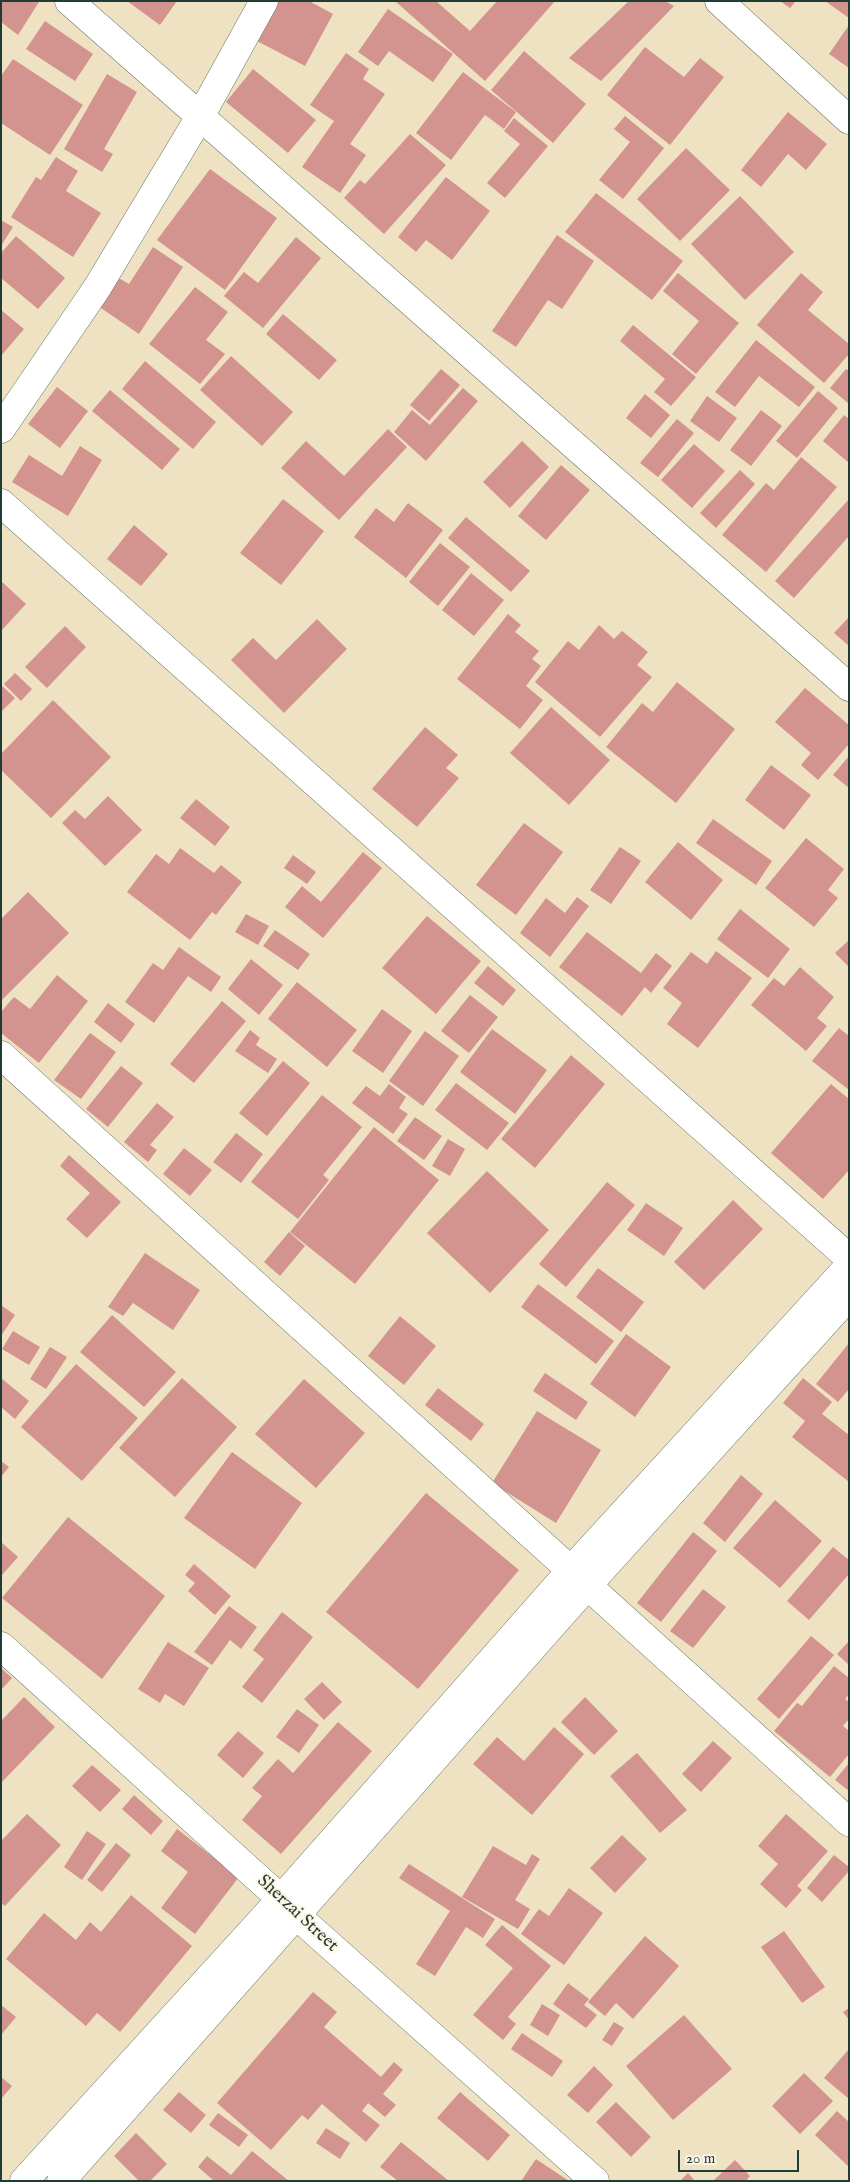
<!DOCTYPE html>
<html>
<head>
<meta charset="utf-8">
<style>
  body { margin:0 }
  #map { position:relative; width:850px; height:2182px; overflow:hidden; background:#efe2c2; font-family:"IM FELL English",serif }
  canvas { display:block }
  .frame { position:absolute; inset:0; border:2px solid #1f3d34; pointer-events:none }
  .scale { position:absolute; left:678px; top:2150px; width:121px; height:22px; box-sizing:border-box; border:2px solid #1f3d34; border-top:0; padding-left:6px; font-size:15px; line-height:18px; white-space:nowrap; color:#1f3d34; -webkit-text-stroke:4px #fcf5e5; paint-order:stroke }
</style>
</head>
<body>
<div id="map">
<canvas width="850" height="2182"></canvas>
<div class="frame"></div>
<div class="scale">20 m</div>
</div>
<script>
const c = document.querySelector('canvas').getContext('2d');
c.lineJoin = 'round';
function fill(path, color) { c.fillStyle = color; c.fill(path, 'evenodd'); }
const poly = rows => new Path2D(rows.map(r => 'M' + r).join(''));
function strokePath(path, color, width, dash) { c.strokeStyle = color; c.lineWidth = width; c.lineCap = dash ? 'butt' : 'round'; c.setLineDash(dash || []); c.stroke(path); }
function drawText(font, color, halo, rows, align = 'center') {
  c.font = font + ' "IM FELL English",serif'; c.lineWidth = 4; c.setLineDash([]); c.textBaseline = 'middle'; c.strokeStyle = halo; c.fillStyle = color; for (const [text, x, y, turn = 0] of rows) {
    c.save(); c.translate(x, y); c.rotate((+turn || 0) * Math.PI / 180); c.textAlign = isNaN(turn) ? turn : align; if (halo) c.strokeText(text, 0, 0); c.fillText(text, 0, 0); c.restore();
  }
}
fill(poly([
  [1,1,37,1,39,2,18,35,1,22],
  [127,1,177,1,160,25],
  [278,1,309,1,333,14,305,66,257,41],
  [395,1,436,1,470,31,497,1,555,1,485,81],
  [629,1,665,1,674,6,601,81,569,58],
  [780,1,796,1,790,8],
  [825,1,849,1,849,18],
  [388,9,453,54,433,82,389,51,378,66,358,52],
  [45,21,93,54,75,81,26,49],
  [849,25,849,68,829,54],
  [645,47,684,77,700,58,724,77,670,145,607,95],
  [524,51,586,104,553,143,491,90],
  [346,53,369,69,363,79,385,94,350,144,366,155,340,193,302,167,334,121,310,105],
  [13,59,83,105,50,155,1,123,1,76],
  [253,69,316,120,288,153,226,102],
  [463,72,516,112,504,129,485,115,451,160,416,133],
  [107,74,137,92,104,149,113,154,102,172,64,149],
  [788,112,827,144,806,170,788,154,761,187,741,170],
  [625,116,664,148,623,199,599,180,630,142,614,129],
  [514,118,548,146,505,198,487,183,520,144,504,131],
  [410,134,446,165,384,234,344,198,360,180,365,184],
  [686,148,730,190,680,241,637,199],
  [56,157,78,171,66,191,101,213,73,257,11,217,36,177,41,180],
  [210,169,277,218,225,290,157,240],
  [446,177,490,211,452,260,426,240,416,252,398,237],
  [596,193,683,261,652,300,565,232],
  [740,196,794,252,745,300,691,244],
  [1,220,13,227,1,246],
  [557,235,594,261,562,309,548,300,516,347,492,331],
  [16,236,65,278,38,309,1,278,1,253],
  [296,237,321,258,263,328,224,296,244,272,258,283],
  [153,247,183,267,139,334,98,306,117,277,129,284],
  [678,273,739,323,696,374,672,354,699,321,663,291],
  [801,273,823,292,808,310,849,344,849,354,824,383,757,325],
  [195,287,228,312,206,340,225,354,200,384,149,344],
  [1,310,24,329,1,356],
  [283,314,337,360,319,380,266,334],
  [633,325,696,377,671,406,654,392,665,379,620,341],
  [756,340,815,387,799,407,759,376,735,407,715,392],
  [231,356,293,412,262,446,200,390],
  [145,361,216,422,193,449,122,389],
  [441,369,460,385,429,421,410,405],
  [846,369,849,371,849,404,830,388],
  [57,387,88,411,60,448,28,424],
  [463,388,478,401,426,461,394,432,412,410,430,425],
  [110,390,180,449,162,470,92,411],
  [818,391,838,408,797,458,776,441],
  [645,394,670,415,651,438,626,418],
  [707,396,737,418,719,442,690,421],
  [761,410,782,426,751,466,730,450],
  [844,415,849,419,849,463,823,441],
  [677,419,694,433,658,477,640,463],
  [388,429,407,447,339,520,281,468,306,441,344,476],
  [522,441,549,467,510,508,483,482],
  [694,444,725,471,692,508,661,480],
  [80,446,102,460,68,516,12,482,29,455,62,476],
  [801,457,837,487,766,572,722,535,766,483,774,490],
  [561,465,590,490,546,540,518,516],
  [740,470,755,484,716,528,700,513],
  [283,499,324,531,281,585,240,553],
  [849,499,849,536,794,598,775,581],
  [408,503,443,530,406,578,354,537,376,508,394,522],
  [466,517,530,571,511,592,448,538],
  [134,525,168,554,141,586,107,559],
  [440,543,470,567,438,606,409,582],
  [471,573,504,600,474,636,442,610],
  [1,581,26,604,1,631],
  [508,614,521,625,515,632,539,651,532,659,541,666,526,686,543,700,520,729,457,679],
  [849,617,849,646,834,633],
  [317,619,347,649,284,713,231,660,253,638,276,660],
  [599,625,614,639,622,631,648,652,637,665,652,677,600,737,535,682,568,641,579,650],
  [65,626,86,647,47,688,25,667],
  [15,673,32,689,21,701,4,684],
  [677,682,735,729,676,803,606,747,642,703,653,712],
  [1,685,15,698,1,712],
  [805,688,849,725,849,744,818,780,801,765,811,753,775,722],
  [53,700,111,757,51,818,1,770,1,754],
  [551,707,610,760,569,805,510,753],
  [425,727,458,755,446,768,459,778,417,827,372,789],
  [849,756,849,788,833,775],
  [771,765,811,795,784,830,745,800],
  [108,796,142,830,105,866,62,823,75,810,85,819],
  [196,799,230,827,215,846,180,818],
  [713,819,772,861,756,885,696,843],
  [524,823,563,852,516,915,476,885],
  [806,838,844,869,828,890,838,898,814,927,765,888],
  [678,842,723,880,691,920,645,882],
  [620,847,641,861,611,904,590,890],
  [180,848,214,873,221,865,242,882,216,915,212,912,190,940,127,892,156,854,169,864],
  [363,852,382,868,323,938,285,907,302,886,321,902],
  [293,855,316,872,307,884,284,868],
  [28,892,69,933,1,1001,1,919],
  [577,897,589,906,550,957,520,933,546,898,565,913],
  [740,909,790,949,768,978,717,939],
  [246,914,269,926,258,945,235,932],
  [427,916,481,961,436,1014,382,968],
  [275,930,310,954,298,970,263,946],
  [587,932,641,973,656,953,672,966,651,993,645,987,622,1016,559,967],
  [849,940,849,967,835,953],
  [179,947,221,977,211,992,188,976,154,1023,125,1002,153,963,163,970],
  [716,951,752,978,698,1048,667,1024,682,1003,663,988,691,952,707,964],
  [251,959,283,985,259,1015,228,989],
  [488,966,516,990,503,1006,474,983],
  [800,967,834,997,817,1018,827,1026,806,1051,751,1005,774,978,784,986],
  [57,975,88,1001,39,1063,1,1033,1,1012,14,997,30,1009],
  [297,982,357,1030,327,1067,268,1019],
  [470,995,498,1017,469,1053,441,1031],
  [222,1001,246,1021,194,1083,170,1064],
  [108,1003,135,1024,121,1043,94,1022],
  [382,1009,412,1031,383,1073,352,1051],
  [839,1028,849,1036,849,1090,812,1061],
  [492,1029,547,1070,515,1114,460,1072],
  [250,1030,260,1038,256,1045,277,1059,268,1073,235,1051],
  [425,1031,459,1056,423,1106,389,1081],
  [90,1033,116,1052,81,1099,54,1080],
  [571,1055,605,1084,535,1168,501,1139],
  [283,1061,310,1083,267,1136,239,1113],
  [121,1066,143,1083,108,1127,86,1109],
  [456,1083,509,1123,487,1150,435,1110],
  [389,1084,406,1097,399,1108,408,1114,393,1134,352,1103,366,1086,380,1096],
  [831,1084,849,1099,849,1170,823,1199,771,1153],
  [322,1095,362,1127,323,1175,329,1180,298,1219,251,1182],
  [157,1103,174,1117,150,1145,157,1150,148,1162,124,1142],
  [415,1117,442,1136,424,1160,397,1141],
  [374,1127,439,1180,355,1284,290,1232],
  [236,1133,263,1154,241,1183,213,1162],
  [448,1139,465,1149,450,1176,432,1166],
  [184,1148,212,1170,190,1196,163,1174],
  [69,1155,121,1202,87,1238,66,1219,90,1193,60,1166],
  [487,1171,549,1230,490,1293,427,1233],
  [607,1182,635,1205,566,1287,539,1264],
  [733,1200,763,1229,704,1290,674,1262],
  [646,1203,683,1228,664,1256,627,1230],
  [289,1232,305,1246,280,1276,264,1262],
  [145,1253,200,1290,173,1330,133,1303,123,1316,108,1307],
  [598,1268,644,1302,621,1332,576,1297],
  [538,1284,614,1341,596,1364,521,1307],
  [1,1305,15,1315,1,1336],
  [112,1315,176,1372,144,1407,80,1352],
  [400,1316,436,1346,404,1385,368,1356],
  [13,1331,40,1347,29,1365,2,1349],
  [626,1334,671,1367,635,1417,590,1384],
  [849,1343,849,1389,838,1402,816,1384],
  [50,1347,67,1357,46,1389,30,1379],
  [76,1364,138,1418,82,1481,21,1427],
  [545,1373,588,1402,576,1420,533,1391],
  [1,1378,29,1401,15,1419,1,1407],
  [182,1378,237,1427,175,1497,119,1448],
  [803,1378,832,1402,822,1414,849,1435,849,1482,792,1437,805,1421,783,1403],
  [304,1379,365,1433,316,1488,255,1434],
  [438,1388,484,1424,471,1441,425,1405],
  [537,1411,601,1450,556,1523,492,1483],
  [232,1452,302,1503,255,1569,184,1518],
  [1,1461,9,1467,1,1477],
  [741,1475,763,1494,725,1542,703,1523],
  [426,1493,519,1570,418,1689,326,1612],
  [775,1500,822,1541,780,1588,733,1548],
  [68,1517,165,1596,102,1679,2,1598],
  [693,1532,717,1551,661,1622,637,1603],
  [1,1542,18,1557,1,1576],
  [833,1547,849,1560,849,1574,809,1620,787,1601],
  [194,1564,231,1596,215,1615,188,1591,195,1583,185,1575],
  [703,1589,726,1607,693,1648,670,1631],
  [229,1606,257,1627,241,1649,230,1640,212,1665,194,1652],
  [282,1612,313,1637,262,1703,242,1687,264,1659,253,1650],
  [811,1636,834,1655,779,1719,757,1699],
  [849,1641,849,1665,837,1654],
  [168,1642,209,1668,184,1706,165,1694,160,1703,138,1689],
  [834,1666,849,1678,849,1694,845,1699,849,1702,849,1719,843,1726,849,1731,849,1754,830,1777,774,1731,797,1703,802,1706],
  [1,1668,12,1678,1,1690],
  [322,1682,342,1702,324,1720,304,1699],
  [24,1697,55,1727,1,1783,1,1721],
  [585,1697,618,1731,594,1755,561,1722],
  [297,1709,319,1725,299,1753,276,1737],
  [338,1722,372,1751,281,1854,242,1820,262,1796,252,1788,278,1759,293,1773],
  [554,1727,584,1754,532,1815,473,1764,497,1737,524,1761],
  [238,1731,264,1753,243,1778,217,1755],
  [713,1741,732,1758,701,1792,682,1774],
  [637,1753,687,1810,660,1833,610,1776],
  [849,1763,849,1791,835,1780],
  [92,1765,121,1790,100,1812,72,1786],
  [134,1795,163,1821,151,1835,122,1809],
  [27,1814,61,1845,5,1906,1,1903,1,1841],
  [786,1814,828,1851,797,1886,802,1890,786,1908,760,1884,778,1864,758,1846],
  [177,1829,239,1877,195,1934,161,1908,188,1872,161,1851],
  [87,1831,106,1844,82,1880,64,1867],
  [622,1835,647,1859,615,1893,590,1868],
  [116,1843,131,1855,102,1892,87,1880],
  [493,1846,526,1865,532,1854,540,1859,515,1900,530,1909,518,1929,462,1897],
  [834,1855,849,1867,849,1871,822,1902,807,1888],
  [409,1864,495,1919,483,1938,466,1927,435,1976,416,1964,450,1911,399,1878],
  [569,1888,603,1913,564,1965,521,1934,539,1909,549,1916],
  [131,1895,192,1946,120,2032,97,2013,86,2026,6,1959,44,1913,76,1940,90,1922,101,1932],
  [502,1925,551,1966,508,2017,516,2024,503,2040,473,2015,513,1968,485,1945],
  [784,1931,825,1987,802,2003,761,1947],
  [645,1936,679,1966,633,2019,616,2003,605,2016,588,2002],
  [568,1983,589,1999,584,2005,597,2015,586,2028,553,2004],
  [313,1992,337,2012,324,2027,381,2077,394,2062,403,2070,383,2094,396,2105,385,2117,368,2103,362,2111,380,2125,366,2142,322,2104,308,2120,302,2115,271,2150,217,2103],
  [542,2004,560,2015,548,2036,530,2025],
  [1,2005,16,2017,1,2035],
  [849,2008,849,2020,843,2012],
  [684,2015,732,2069,673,2120,626,2066],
  [614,2022,624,2028,612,2046,602,2040],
  [522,2033,563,2061,552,2077,511,2049],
  [849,2049,849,2099,824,2078],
  [594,2066,613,2085,588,2113,567,2095],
  [804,2073,833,2101,800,2134,772,2106],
  [1,2077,12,2086,1,2099],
  [179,2092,206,2115,191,2133,163,2110],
  [460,2092,510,2135,488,2161,437,2118],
  [616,2102,651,2137,631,2157,596,2122],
  [837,2111,849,2122,849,2167,815,2135],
  [218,2113,248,2135,239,2147,209,2125],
  [326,2128,350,2143,340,2159,316,2143],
  [136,2133,167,2164,150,2181,139,2181,114,2156],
  [401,2142,449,2181,398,2181,380,2167],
  [252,2151,289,2181,214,2181,198,2167,207,2156,231,2175],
  [536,2159,569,2181,521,2181],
  [735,2160,750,2176,746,2181,713,2181],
  [688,2173,695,2181,680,2181]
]), '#d3938f');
const minor = poly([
  [69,1,849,687],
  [719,1,849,120],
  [1,429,97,288,201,115,264,1],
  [1,503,849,1258],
  [1,1055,849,1822],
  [1,1646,281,1899,297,1916,595,2181],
  [24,2181,281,1899,572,1569,849,1266],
  [61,2181,587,1586,849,1296]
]);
strokePath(minor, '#687766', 29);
strokePath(minor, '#fff', 28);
drawText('18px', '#1f3d34', '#fcf5e5', [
  ["Sherzai Street",297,1914,43]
]);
</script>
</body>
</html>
